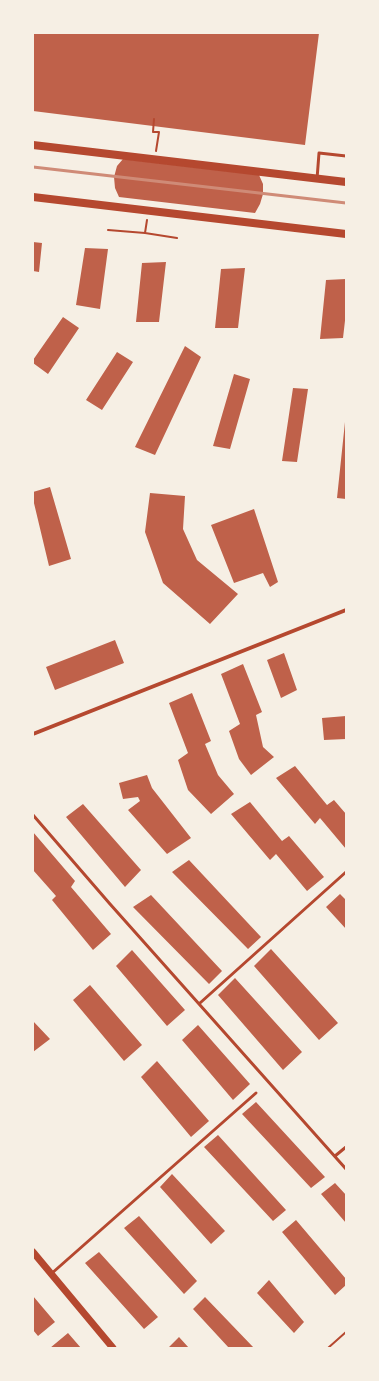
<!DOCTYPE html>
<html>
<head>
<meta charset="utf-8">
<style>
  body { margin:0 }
  #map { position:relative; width:379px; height:1381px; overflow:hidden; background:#f6efe4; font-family:"Noto Sans",sans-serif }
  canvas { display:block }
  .frame { position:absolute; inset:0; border:34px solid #f6efe4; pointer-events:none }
</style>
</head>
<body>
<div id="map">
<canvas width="379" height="1381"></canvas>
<div class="frame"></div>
</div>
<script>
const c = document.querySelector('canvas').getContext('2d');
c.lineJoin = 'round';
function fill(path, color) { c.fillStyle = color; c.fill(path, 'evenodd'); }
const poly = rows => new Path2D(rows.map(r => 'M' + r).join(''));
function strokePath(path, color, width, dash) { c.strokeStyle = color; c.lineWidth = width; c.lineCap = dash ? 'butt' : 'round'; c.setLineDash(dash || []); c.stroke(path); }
fill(poly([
  [33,33,319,33,305,145,33,111],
  [123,159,259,175,263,184,263,194,260,204,255,213,119,197,115,188,114,177,117,166],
  [33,242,42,243,39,272,33,271],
  [85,248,108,249,100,309,76,305],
  [166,262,159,322,136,322,142,263],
  [245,268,238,328,215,328,221,269],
  [346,279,346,312,343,338,320,339,326,280],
  [63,317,79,328,48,374,33,363,33,360],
  [185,346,201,357,155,455,135,447],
  [117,352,133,362,102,410,86,400],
  [234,374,250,379,230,449,213,446],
  [293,388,308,389,297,462,282,461],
  [345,422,346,422,346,499,337,498],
  [50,487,71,559,49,566,33,499,33,492],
  [150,493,185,496,183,529,197,560,238,594,210,624,163,583,145,532],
  [254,509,278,582,270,587,263,573,234,583,211,525],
  [115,640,124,663,55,690,46,667],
  [284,653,297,690,281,698,267,660],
  [243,664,262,712,256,715,263,747,274,757,251,775,239,759,229,731,240,724,221,674],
  [192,693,211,741,205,744,218,775,234,794,211,814,188,790,178,760,188,753,169,703],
  [346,716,346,739,324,740,322,718],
  [295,766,327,805,334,800,346,814,346,849,320,818,315,824,276,778],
  [147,775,152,788,191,838,167,854,128,810,140,801,138,797,123,799,119,783],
  [250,802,282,841,289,836,324,877,307,891,276,854,270,860,231,814],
  [83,804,141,870,125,887,66,817],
  [33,832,75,881,71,887,111,934,93,950,52,900,56,896,33,870],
  [189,860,261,937,248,949,172,872],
  [340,894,346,900,346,929,326,907],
  [151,895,222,971,209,984,133,907],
  [271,949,338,1023,319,1040,254,966],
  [132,950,185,1010,167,1026,116,966],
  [235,978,302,1052,283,1070,218,995],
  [90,985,142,1045,124,1061,73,1000],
  [33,1021,50,1039,33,1052],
  [198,1025,250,1084,233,1100,182,1040],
  [157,1061,209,1121,191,1137,141,1077],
  [256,1102,325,1177,311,1188,242,1114],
  [218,1135,286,1210,273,1221,204,1147],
  [172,1174,225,1231,211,1244,160,1187],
  [335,1183,346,1195,346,1223,321,1194],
  [139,1216,197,1281,184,1294,124,1228],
  [296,1220,346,1279,346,1285,335,1295,282,1232],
  [99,1252,158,1317,144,1329,85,1263],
  [269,1280,304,1322,294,1333,257,1293],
  [33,1296,55,1322,38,1336,33,1330],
  [205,1297,254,1348,229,1348,193,1309],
  [68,1333,81,1348,50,1348],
  [179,1337,189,1348,168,1348]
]), '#bf614a');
strokePath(poly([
  [154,119,153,132,159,132,156,151],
  [108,230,145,233,177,238],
  [145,233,147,220],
  [328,1348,346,1332]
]), '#b5482f', 2);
strokePath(poly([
  [317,179,319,153,346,156],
  [33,815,110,904,346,1169],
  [200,1003,346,872],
  [335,1156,346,1147],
  [51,1274,256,1093]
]), '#b5482f', 3);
strokePath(poly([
  [33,734,346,610]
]), '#b5482f', 4);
strokePath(poly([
  [33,1252,113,1348]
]), '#b5482f', 7);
strokePath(poly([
  [33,145,346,182],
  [33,197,346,234]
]), '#b5482f', 8);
strokePath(poly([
  [33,167,346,203]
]), '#cf8b77', 3);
</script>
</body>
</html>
